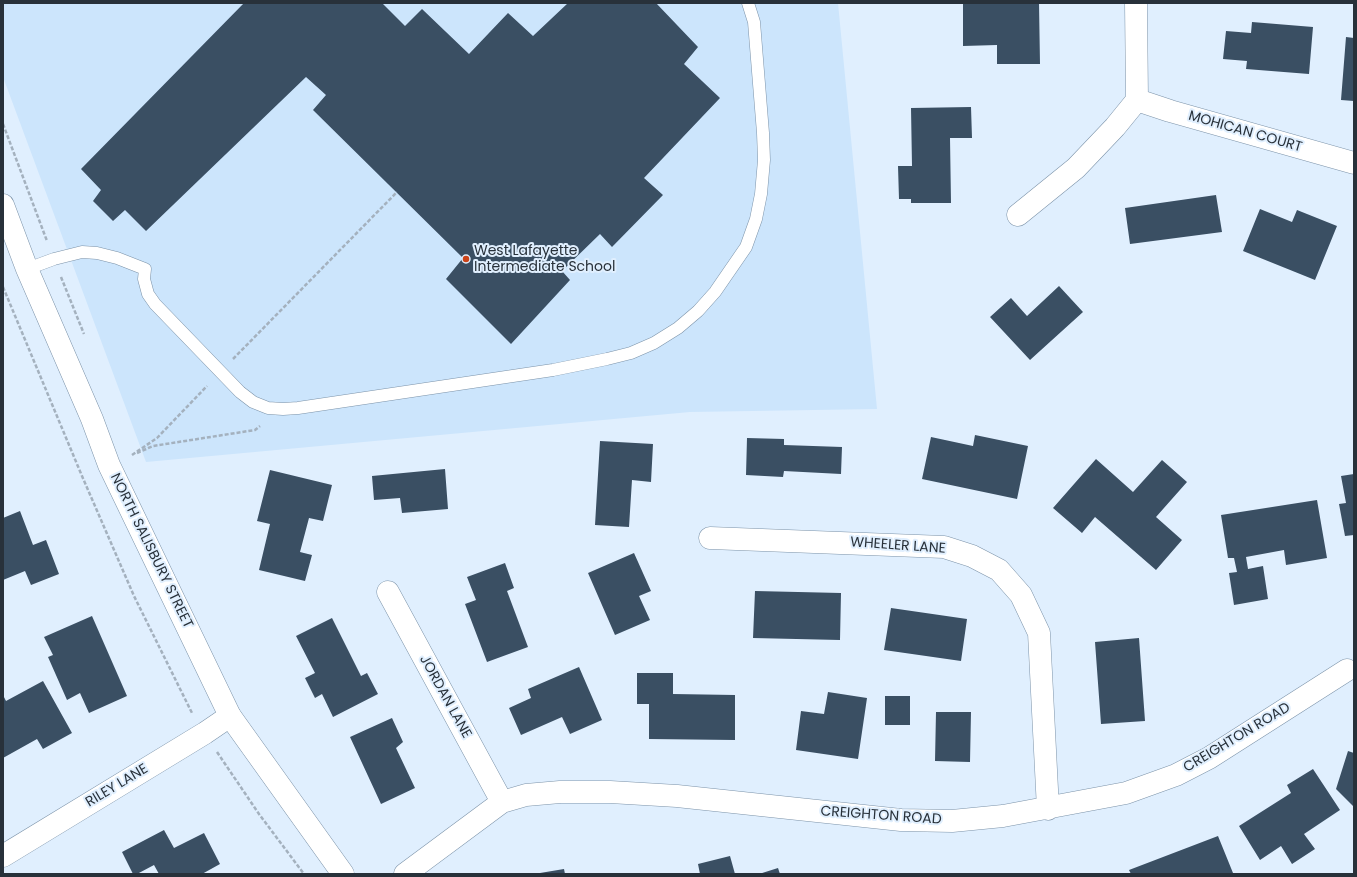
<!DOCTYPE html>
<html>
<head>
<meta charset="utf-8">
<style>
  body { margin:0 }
  #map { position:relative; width:1357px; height:877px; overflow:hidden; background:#e0effe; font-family:Poppins,sans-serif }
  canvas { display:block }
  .frame { position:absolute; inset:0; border:4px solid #28313a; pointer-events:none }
</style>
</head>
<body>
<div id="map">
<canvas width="1357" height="877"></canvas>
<div class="frame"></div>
</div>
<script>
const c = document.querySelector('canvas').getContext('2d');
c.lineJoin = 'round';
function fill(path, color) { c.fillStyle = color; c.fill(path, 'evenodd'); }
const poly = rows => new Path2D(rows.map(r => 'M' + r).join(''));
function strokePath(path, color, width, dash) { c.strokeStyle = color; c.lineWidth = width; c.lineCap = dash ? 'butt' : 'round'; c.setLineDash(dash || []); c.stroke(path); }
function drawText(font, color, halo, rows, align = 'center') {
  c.font = font + ' Poppins,sans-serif'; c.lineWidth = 4; c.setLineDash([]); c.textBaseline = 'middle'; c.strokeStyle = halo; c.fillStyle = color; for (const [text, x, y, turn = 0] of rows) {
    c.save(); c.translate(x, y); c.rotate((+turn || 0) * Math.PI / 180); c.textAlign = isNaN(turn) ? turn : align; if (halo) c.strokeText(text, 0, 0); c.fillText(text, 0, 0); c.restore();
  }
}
fill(poly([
  [3,3,838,3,877,409,690,412,146,462,3,77]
]), '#cce5fc');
fill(poly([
  [244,3,382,3,405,26,422,9,469,54,508,13,533,36,568,3,656,3,698,47,684,64,720,98,644,178,663,195,612,247,600,234,562,271,570,280,511,344,446,279,463,258,313,110,326,95,306,77,146,231,125,210,113,221,93,201,101,190,81,169],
  [963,3,1039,3,1040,64,997,64,997,45,963,46],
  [1252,22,1313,27,1309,74,1246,69,1247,61,1223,59,1226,31,1251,33],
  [1346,37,1354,38,1354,101,1341,100],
  [971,107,972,138,950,138,951,203,911,203,911,199,899,199,898,166,912,166,911,108],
  [1216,195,1222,232,1130,244,1125,208],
  [1260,209,1292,222,1297,210,1337,226,1315,280,1243,251],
  [1059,286,1083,312,1030,360,990,317,1011,298,1027,316],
  [975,435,1028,446,1017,499,922,479,931,437,973,446],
  [747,438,784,439,784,445,842,447,841,474,784,471,783,477,746,475],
  [600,441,653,444,651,482,632,480,629,527,595,525],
  [1096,459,1133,492,1162,460,1187,482,1156,517,1182,540,1156,570,1095,517,1082,533,1053,508],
  [445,469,448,509,402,513,400,498,374,500,372,476],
  [270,470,332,485,323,521,309,518,300,552,312,555,305,581,259,570,270,524,257,521],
  [1354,474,1354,535,1345,536,1339,504,1346,503,1341,476],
  [1317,500,1327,558,1286,565,1284,550,1246,557,1248,569,1263,566,1268,599,1234,605,1229,573,1237,572,1234,558,1228,558,1221,515],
  [20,511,33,545,46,540,59,574,31,585,25,571,3,580,3,518],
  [634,553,651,591,639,596,650,620,615,635,588,573],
  [505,563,514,588,507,591,528,647,487,662,465,604,476,600,467,577],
  [755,591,841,593,840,640,753,638],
  [891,608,967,619,961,661,884,650],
  [92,616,127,696,89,713,80,693,67,700,48,657,53,655,44,637],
  [332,618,361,676,367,673,378,694,333,717,322,694,315,698,305,678,315,673,296,636],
  [1139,638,1145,721,1101,724,1095,642],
  [579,667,602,720,570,734,562,717,521,735,509,708,531,698,528,689],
  [637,673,673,673,673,694,735,695,735,740,649,739,649,704,637,704],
  [43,681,72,733,43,749,37,739,3,758,3,695,6,701],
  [828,692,867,698,858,759,796,750,801,711,824,714],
  [885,696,910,696,910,725,885,725],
  [936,712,971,712,970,762,935,761],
  [392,718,403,742,396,748,415,788,381,804,350,737],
  [1348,751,1354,753,1354,807,1336,789],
  [1313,769,1340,810,1304,834,1315,849,1292,864,1281,846,1260,860,1239,826,1291,793,1287,785],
  [164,830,174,848,204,833,220,864,202,874,159,874,154,865,137,874,133,874,122,852],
  [1218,836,1233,873,1131,874,1129,870],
  [730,856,735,874,700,874,698,864],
  [778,868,780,874,759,874],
  [564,869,565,874,540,874,540,873]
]), '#3a4f63');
const lane = poly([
  [27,269,54,259,82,252,97,253,117,258,145,269,144,279,148,294,155,304,240,392,253,402,268,408,283,409,298,408,553,370,607,359,631,353,654,343,678,328,698,311,715,292,746,247,756,219,761,194,764,160,763,133,754,22,748,3]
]);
const street = poly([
  [1137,100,1170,111,1354,163],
  [1018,215,1076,168,1115,127,1137,100,1136,3],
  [710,538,944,547,972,556,999,570,1021,595,1039,633,1048,809],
  [388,592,502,802],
  [3,856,205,733,230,716],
  [405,874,502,802,526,795,560,792,610,792,677,796,901,820,952,821,1003,816,1126,793,1176,775,1209,758,1347,670]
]);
const secondary = poly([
  [3,205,27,269,92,419,109,465,230,716,343,874]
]);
strokePath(lane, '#7c93a9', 13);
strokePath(street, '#7c93a9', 23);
strokePath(secondary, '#7c93a9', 23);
strokePath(poly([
  [3,124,47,241],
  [61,277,84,334],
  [3,287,82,476,134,596,192,713],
  [233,359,397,192],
  [137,453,153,446,255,430,260,426],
  [132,455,157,438,207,386],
  [217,752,259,814,304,874]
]), '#a4b1be', 2.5, [4, 2]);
strokePath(lane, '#fff', 12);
strokePath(street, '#fff', 22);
strokePath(secondary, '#fff', 22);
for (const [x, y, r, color] of [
  [466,259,4,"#cb4318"]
]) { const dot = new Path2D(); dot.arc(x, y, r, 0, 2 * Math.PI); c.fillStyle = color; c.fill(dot); strokePath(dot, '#e0effe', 1.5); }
drawText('14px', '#28313a', '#e0effe', [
  ["MOHICAN COURT",1245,132,16],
  ["WHEELER LANE",898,546,4],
  ["NORTH SALISBURY STREET",151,551,64],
  ["JORDAN LANE",445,697,61],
  ["CREIGHTON ROAD",1237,738,-31],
  ["RILEY LANE",117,786,-31],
  ["CREIGHTON ROAD",881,816,4]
]);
drawText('14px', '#28313a', '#e0effe', [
  ["West Lafayette",474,251],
  ["Intermediate School",474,267]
], 'left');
</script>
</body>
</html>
